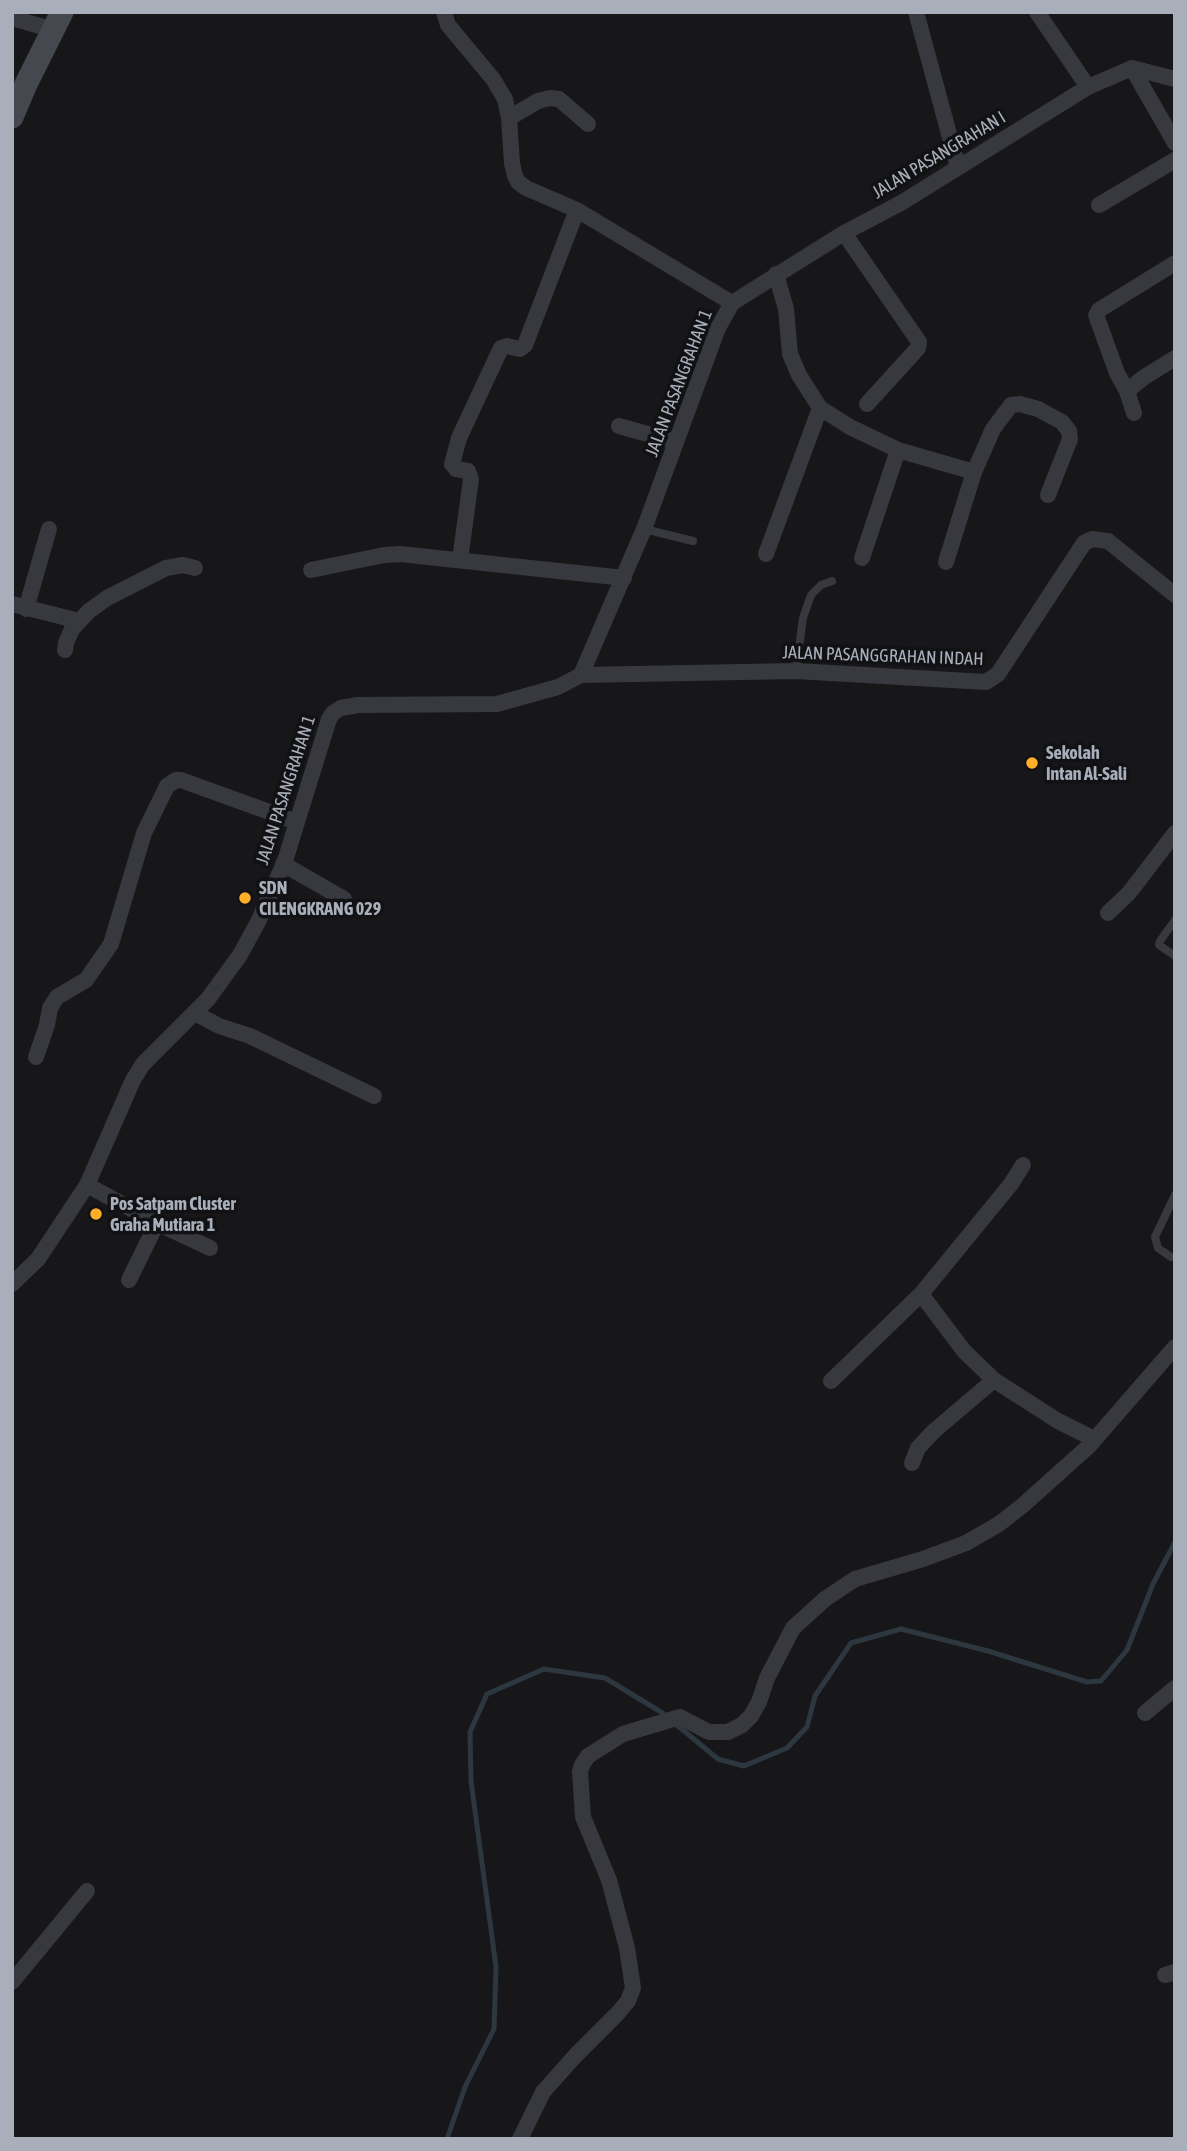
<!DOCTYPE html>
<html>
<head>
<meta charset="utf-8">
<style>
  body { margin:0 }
  #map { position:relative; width:1187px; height:2151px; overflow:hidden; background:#17171a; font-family:"Asap Condensed",sans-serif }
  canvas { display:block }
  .frame { position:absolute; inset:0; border:14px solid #a8afbb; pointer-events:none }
</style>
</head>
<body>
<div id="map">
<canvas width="1187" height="2151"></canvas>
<div class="frame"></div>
</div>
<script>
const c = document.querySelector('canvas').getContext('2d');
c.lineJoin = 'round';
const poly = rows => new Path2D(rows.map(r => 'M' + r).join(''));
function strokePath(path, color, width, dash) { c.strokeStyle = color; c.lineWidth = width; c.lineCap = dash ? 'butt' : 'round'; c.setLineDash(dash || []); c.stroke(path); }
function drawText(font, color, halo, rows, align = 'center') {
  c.font = font + ' "Asap Condensed",sans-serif'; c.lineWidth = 7; c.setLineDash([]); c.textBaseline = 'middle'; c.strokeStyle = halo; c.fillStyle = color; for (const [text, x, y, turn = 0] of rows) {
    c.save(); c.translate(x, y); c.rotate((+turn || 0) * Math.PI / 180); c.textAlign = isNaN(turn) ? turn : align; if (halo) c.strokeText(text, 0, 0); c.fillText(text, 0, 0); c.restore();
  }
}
strokePath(poly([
  [447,2139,465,2087,494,2029,496,1967,471,1781,470,1732,487,1694,544,1669,605,1678,661,1712,718,1759,744,1766,787,1748,807,1727,815,1696,851,1643,901,1629,988,1651,1087,1682,1101,1681,1127,1650,1153,1584,1175,1542]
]), '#2c373f', 5);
strokePath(poly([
  [644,529,693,541],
  [796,671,803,618,811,595,821,585,832,581],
  [1175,920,1160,941,1159,945,1175,956],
  [1171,1257,1158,1248,1155,1237,1175,1195]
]), '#38393f', 8);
strokePath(poly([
  [444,12,448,25,493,79,505,99,509,118,512,163,515,176,518,182,526,188,577,210,732,303],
  [916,12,958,167],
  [1037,12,1088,87],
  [12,18,54,30],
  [1132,68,1175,143],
  [509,118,538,101,550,98,559,99,588,124],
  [1099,205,1175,160],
  [844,233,919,342,918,348,867,404],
  [776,274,786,309,790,354,799,375,820,408,850,427,898,450,974,472],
  [1127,391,1143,378,1175,358],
  [1134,413,1127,391,1117,373,1096,315,1099,310,1175,263],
  [619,426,676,442],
  [766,554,820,408],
  [862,558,898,450],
  [460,560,471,479,468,471,456,469,452,464,459,438,501,348,507,346,520,349,525,345,577,210],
  [946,562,974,472,993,429,1011,405,1020,404,1038,409,1062,422,1069,431,1070,439,1048,495],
  [311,570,384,555,400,554,624,578],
  [12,604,79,621],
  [26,609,49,529],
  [65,650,66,643,72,629,89,611,107,598,166,568,183,565,195,568],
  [581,675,796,671,986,682,998,674,1084,543,1092,539,1108,541,1175,595],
  [283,864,344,899],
  [1108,913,1129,893,1175,833],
  [195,1013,219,1026,250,1036,374,1096],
  [36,1057,47,1025,50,1008,57,997,86,980,111,944,144,833,167,786,176,780,181,780,297,822],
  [87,1185,157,1223,210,1248],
  [129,1280,157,1223],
  [12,1284,38,1259,87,1185,133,1080,143,1064,208,999,240,955,259,920,285,861,329,719,333,713,341,708,358,705,497,704,558,687,581,675,644,529,718,328,732,303,844,233,901,203,1088,87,1132,68,1175,79],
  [921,1294,1011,1184,1023,1165],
  [831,1381,921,1294,964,1351,994,1380,1058,1421,1094,1439],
  [912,1463,918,1448,934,1431,994,1380],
  [1145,1713,1175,1688],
  [1165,1975,1175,1972],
  [12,1982,87,1891],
  [520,2139,543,2092,575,2056,618,2013,628,2001,633,1988,627,1948,609,1880,583,1817,580,1772,582,1765,588,1756,623,1734,680,1717,709,1732,728,1732,742,1725,751,1716,759,1702,767,1678,793,1628,825,1599,855,1579,923,1559,966,1543,999,1524,1022,1506,1089,1446,1175,1347]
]), '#38393f', 16);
strokePath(poly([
  [12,117,26,84,62,12]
]), '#46484f', 23);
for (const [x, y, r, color] of [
  [1032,763,7,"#ffae2a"],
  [245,898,7,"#ffae2a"],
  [96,1214,7,"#ffae2a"]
]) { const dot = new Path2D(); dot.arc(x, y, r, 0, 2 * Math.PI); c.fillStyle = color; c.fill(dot); strokePath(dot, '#121215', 2.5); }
drawText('18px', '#a8afbb', '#121215', [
  ["JALAN PASANGRAHAN I",939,155,-31],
  ["JALAN PASANGRAHAN 1",679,383,-69],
  ["JALAN PASANGGRAHAN INDAH",883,656,2],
  ["JALAN PASANGRAHAN 1",286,790,-72]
]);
drawText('bold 18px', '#a8afbb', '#121215', [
  ["Sekolah",1046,753],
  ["Intan Al-Sali",1046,774],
  ["SDN",259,888],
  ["CILENGKRANG 029",259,909],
  ["Pos Satpam Cluster",110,1204],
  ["Graha Mutiara 1",110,1225]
], 'left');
</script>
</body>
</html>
